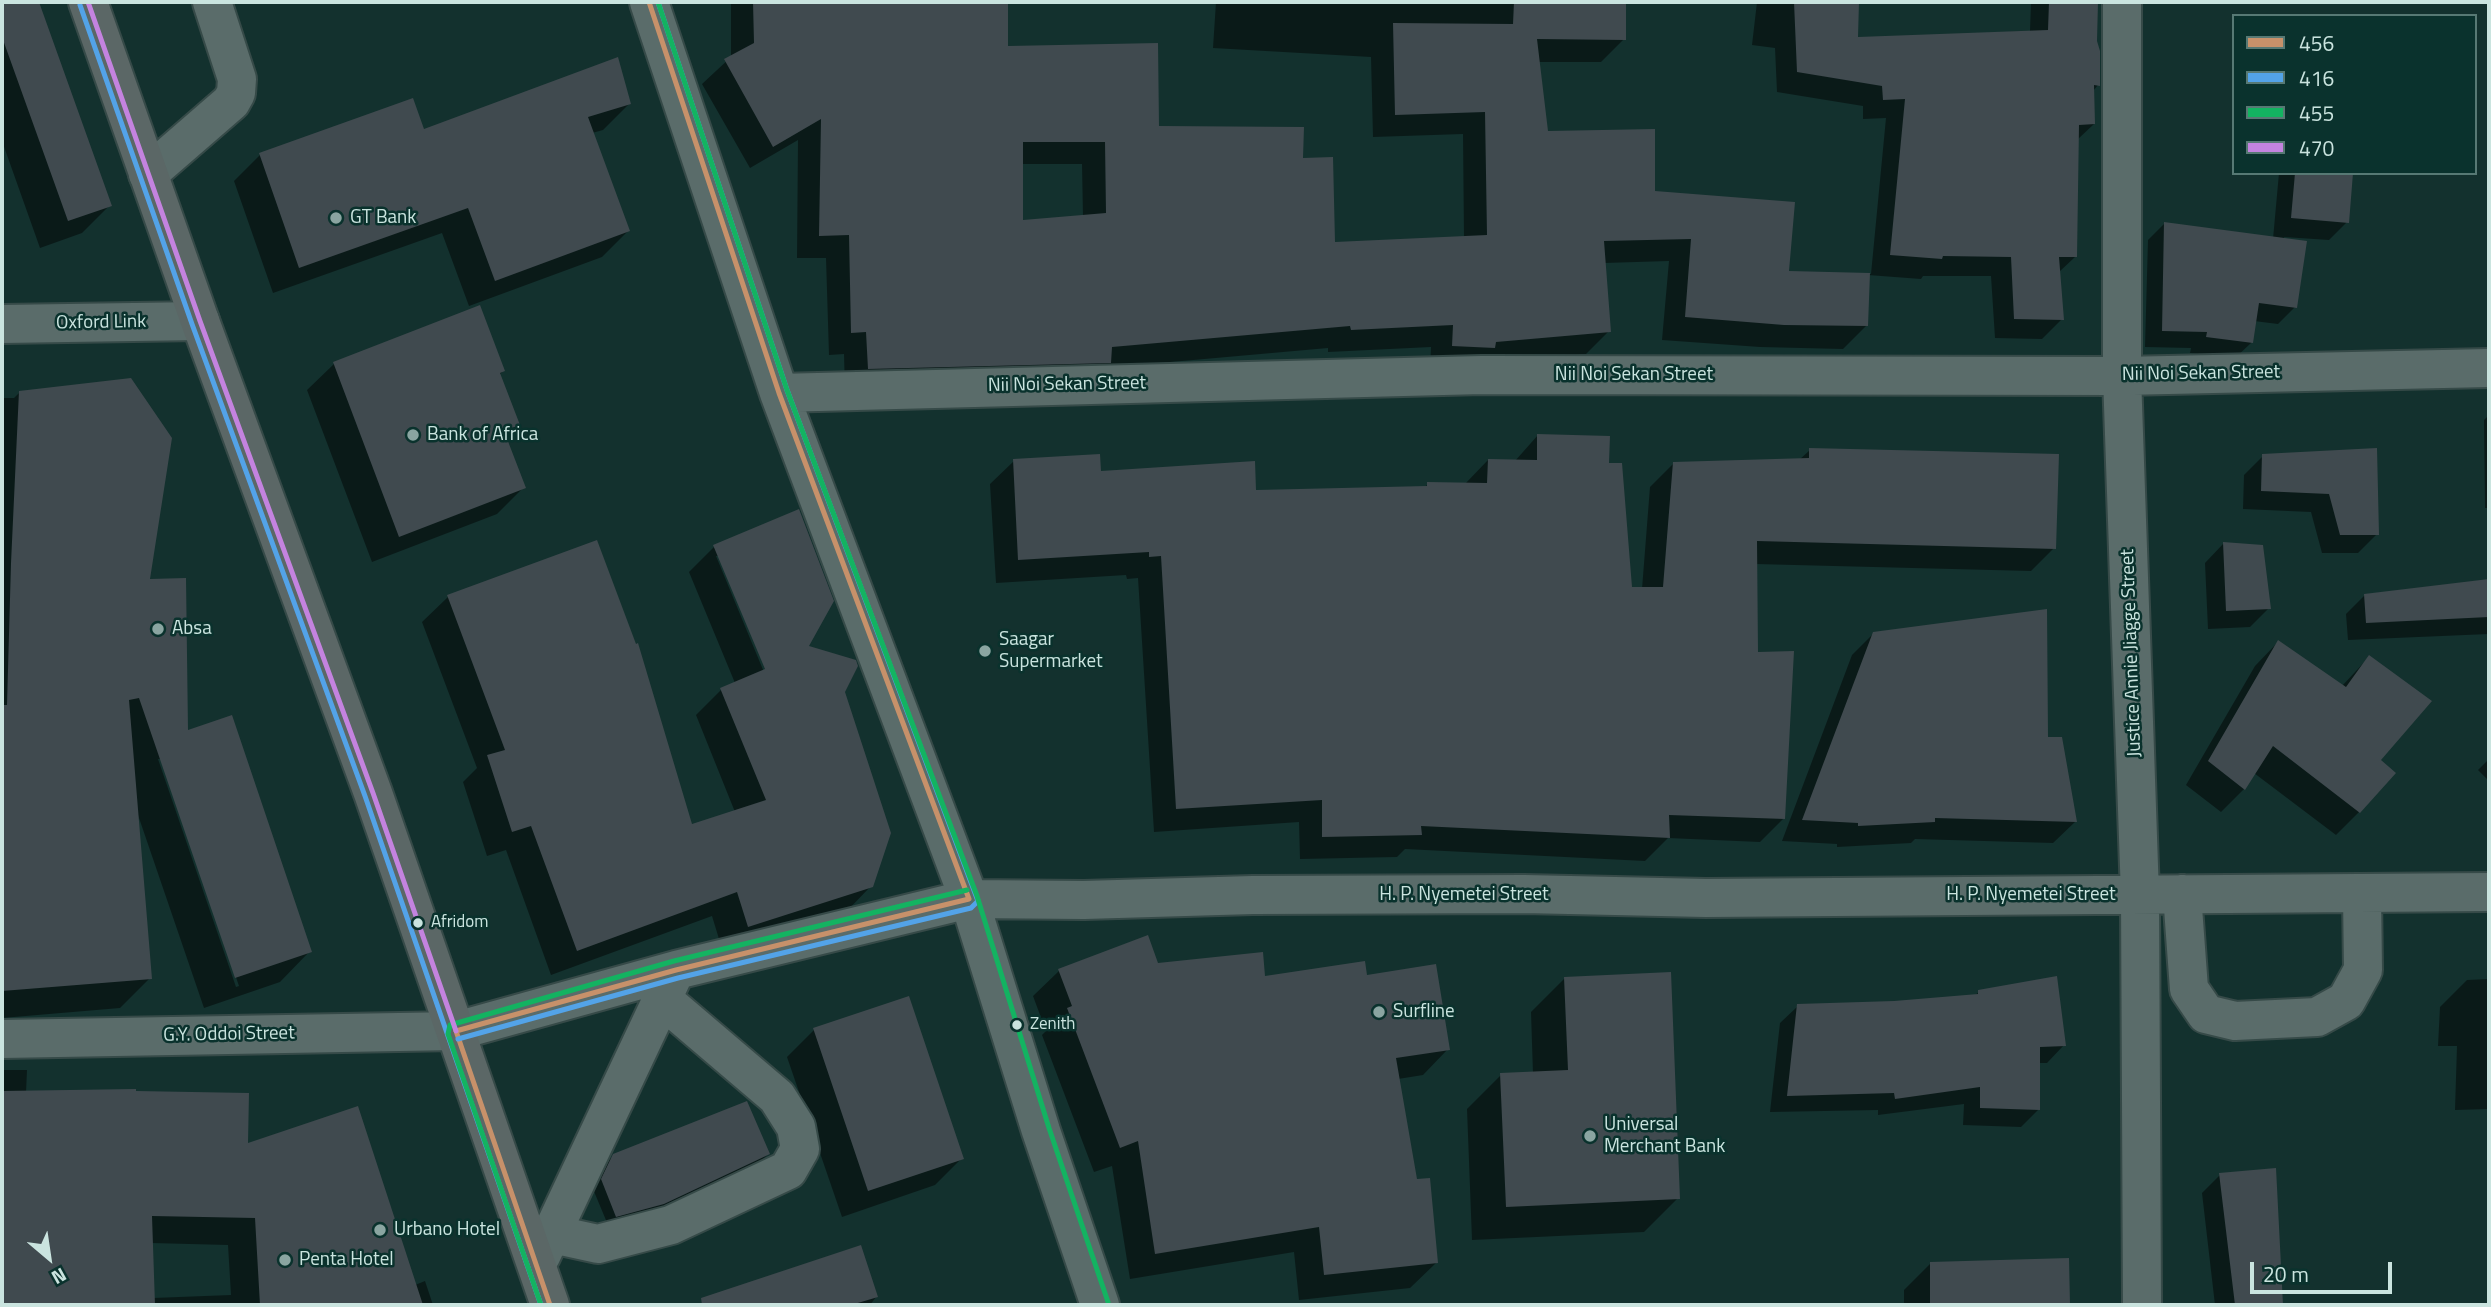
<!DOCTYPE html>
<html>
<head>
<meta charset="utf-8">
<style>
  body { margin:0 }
  #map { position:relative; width:2491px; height:1307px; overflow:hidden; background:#13312e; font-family:"Titillium Web",sans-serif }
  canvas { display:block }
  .frame { position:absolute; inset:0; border:4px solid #cae4df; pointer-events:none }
  .legend { position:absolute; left:2232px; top:14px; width:245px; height:161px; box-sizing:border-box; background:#0a322d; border:2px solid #577974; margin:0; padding:9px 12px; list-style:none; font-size:21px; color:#cae4df }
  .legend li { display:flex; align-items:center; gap:14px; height:35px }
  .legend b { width:35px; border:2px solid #577974 }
  .north { position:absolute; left:14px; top:1223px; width:70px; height:70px; -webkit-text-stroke:5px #0a322d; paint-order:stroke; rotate:151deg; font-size:19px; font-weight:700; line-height:28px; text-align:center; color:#cae4df }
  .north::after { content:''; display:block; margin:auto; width:24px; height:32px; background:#cae4df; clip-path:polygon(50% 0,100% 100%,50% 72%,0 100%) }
  .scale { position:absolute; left:2250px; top:1262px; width:142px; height:32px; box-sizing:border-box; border:4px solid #cae4df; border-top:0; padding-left:9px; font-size:21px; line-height:24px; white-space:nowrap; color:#cae4df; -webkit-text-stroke:5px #0a322d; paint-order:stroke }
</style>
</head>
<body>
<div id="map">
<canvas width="2491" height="1307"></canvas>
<div class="frame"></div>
<ul class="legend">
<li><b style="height:9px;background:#c7916a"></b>456</li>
<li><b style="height:9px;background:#53a3e8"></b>416</li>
<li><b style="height:9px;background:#13b361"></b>455</li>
<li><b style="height:9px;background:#c483df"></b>470</li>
</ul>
<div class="north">N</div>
<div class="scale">20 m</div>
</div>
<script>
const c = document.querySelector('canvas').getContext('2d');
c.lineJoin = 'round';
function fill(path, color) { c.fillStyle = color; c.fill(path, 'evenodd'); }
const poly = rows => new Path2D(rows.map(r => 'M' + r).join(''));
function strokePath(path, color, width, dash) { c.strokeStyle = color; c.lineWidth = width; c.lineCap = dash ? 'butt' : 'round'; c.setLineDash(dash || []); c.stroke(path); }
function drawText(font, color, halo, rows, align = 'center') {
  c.font = font + ' "Titillium Web",sans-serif'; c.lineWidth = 5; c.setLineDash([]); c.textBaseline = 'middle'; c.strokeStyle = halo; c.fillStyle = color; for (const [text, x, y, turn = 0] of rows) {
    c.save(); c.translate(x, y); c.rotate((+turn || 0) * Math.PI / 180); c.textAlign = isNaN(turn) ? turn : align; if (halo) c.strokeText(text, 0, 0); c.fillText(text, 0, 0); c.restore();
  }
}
fill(poly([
  [2,2,37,2,110,205,82,233,40,248,2,141],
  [731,2,1006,2,1007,48,1157,128,1302,160,1333,244,1464,238,1463,134,1373,137,1371,57,1213,48,1216,2,1625,2,1624,39,1601,62,1538,62,1546,133,1654,193,1787,273,1871,274,1886,118,1863,119,1863,106,1777,92,1775,48,1752,45,1757,2,1857,2,1856,39,2030,31,2031,2,2096,2,2095,41,2098,85,2093,91,2094,124,2077,140,2075,257,2058,273,2062,319,2042,339,1995,338,1991,276,1923,276,1921,279,1868,275,1866,326,1843,349,1760,347,1662,340,1669,261,1604,263,1609,331,1586,354,1430,369,1431,347,1328,352,1328,348,845,391,844,354,829,355,826,258,797,258,798,140,750,168,702,84,731,57],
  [1021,164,1082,164,1083,217,1022,222],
  [629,104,603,130,592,133,628,231,602,257,469,306,442,233,273,293,234,181,260,155],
  [2279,173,2352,173,2347,222,2329,240,2284,237,2295,307,2278,324,2254,321,2251,343,2234,359,2190,353,2191,348,2145,347,2148,240,2164,224,2273,239],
  [334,364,503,371,499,375,518,424,505,437,524,487,497,514,372,562,307,390],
  [20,392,148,581,187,733,310,951,280,982,204,1008,138,815,150,978,120,1008,2,1018,2,398,14,398],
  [158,759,162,759,239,986,236,987],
  [2489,415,2489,508,2485,508,2484,420],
  [1538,435,1607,465,1631,589,1642,589,1650,487,1674,463,1799,460,1810,450,2054,548,2031,571,1755,564,1756,654,1783,819,1760,842,1668,838,1645,861,1405,849,1397,857,1300,859,1299,822,1154,832,1138,578,1127,579,1126,575,996,583,990,484,1014,461,1255,492,1425,487,1428,484,1464,485,1488,460,1515,461],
  [2375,450,2377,534,2358,553,2322,553,2311,512,2243,509,2244,475,2263,456],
  [596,542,691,826,735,812,696,715,721,690,735,683,689,572,714,547,843,692,871,886,846,912,723,952,712,916,551,975,506,850,487,856,463,782,477,768,422,622,448,597],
  [716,556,720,556,770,676,766,677],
  [2223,544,2269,608,2250,627,2208,629,2205,563],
  [2489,581,2489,634,2348,640,2346,614,2365,595],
  [1874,633,2047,739,2075,822,2053,843,1915,839,1911,843,1837,847,1837,844,1782,841,1852,655],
  [2278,642,2342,686,2369,657,2378,761,2359,812,2336,835,2254,773,2244,789,2221,812,2186,785,2255,666],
  [2489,759,2489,781,2478,770],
  [1147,937,1157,965,1263,978,1366,977,1448,1049,1423,1075,1398,1079,1416,1181,1436,1263,1410,1288,1299,1300,1294,1252,1130,1279,1112,1166,1094,1172,1042,1035,1046,1031,1033,996,1059,971],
  [1565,978,1678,1198,1644,1232,1472,1240,1467,1109,1501,1075,1533,1074,1531,1012],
  [2489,979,2489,1109,2455,1110,2457,1046,2438,1046,2440,1007,2467,980],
  [1979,992,2064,1045,2047,1063,2038,1063,2038,1110,2021,1127,1963,1125,1964,1104,1878,1115,1878,1110,1770,1112,1780,1023,1798,1006,1894,1003,1974,996],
  [814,1030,962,1158,935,1185,842,1217,787,1057],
  [2,1070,27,1070,26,1093,246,1146,415,1285,425,1281,433,1305,2,1305],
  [151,1243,228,1245,231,1295,153,1298],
  [768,1154,759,1163,653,1213,608,1225,593,1189,605,1165,614,1155],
  [2274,1170,2282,1305,2215,1305,2202,1193,2220,1175],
  [2067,1260,2068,1305,1904,1305,1904,1290,1931,1263],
  [751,1283,876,1297,870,1305,729,1305]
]), '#0007');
fill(poly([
  [2,2,39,2,112,206,68,221,2,37],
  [753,2,1008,2,1008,46,1158,43,1159,126,1304,127,1303,158,1333,157,1335,242,1487,235,1485,112,1395,115,1393,23,1513,24,1514,2,1626,2,1626,40,1537,39,1548,131,1655,129,1655,191,1795,202,1789,271,1870,273,1868,326,1784,325,1685,317,1691,239,1604,241,1611,332,1496,342,1495,348,1452,346,1453,325,1351,330,1350,326,1112,347,1111,363,868,369,866,332,851,333,849,235,819,236,821,119,773,147,724,59,754,43],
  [1023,142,1105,142,1106,213,1023,220],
  [1794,2,1859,2,1858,37,2048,30,2049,2,2098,2,2097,41,2100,51,2100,86,2094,85,2095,124,2079,125,2077,257,2059,257,2064,320,2014,319,2011,257,1943,256,1942,259,1890,255,1905,99,1883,100,1882,86,1797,72],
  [618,57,631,104,588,117,630,231,495,281,468,208,299,268,259,153,413,98,424,129],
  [2295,173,2353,173,2349,223,2291,218],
  [2164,222,2307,241,2297,308,2259,303,2253,343,2206,337,2207,332,2162,331],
  [480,305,505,371,500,373,520,425,504,431,526,488,399,537,333,362],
  [131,378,172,438,150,579,186,578,188,730,232,715,312,952,235,978,139,698,129,700,152,979,2,991,2,705,7,705,11,563,19,391],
  [1537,434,1610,436,1609,463,1622,463,1632,587,1663,587,1673,462,1809,458,1809,448,2059,454,2056,549,1757,541,1758,652,1794,651,1785,819,1669,815,1670,838,1421,826,1422,835,1322,837,1322,800,1176,809,1161,556,1149,557,1149,552,1018,560,1013,459,1100,454,1101,471,1255,461,1256,490,1427,486,1427,482,1487,483,1488,459,1537,460],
  [2377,448,2379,535,2340,535,2329,494,2261,491,2262,454],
  [799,509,834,601,809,646,856,660,858,666,845,692,891,833,873,887,748,927,737,892,577,951,531,826,512,832,487,755,505,750,447,595,597,540,636,644,638,643,692,824,766,800,720,688,765,669,713,545],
  [2223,542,2263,545,2271,609,2226,611],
  [2489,579,2489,617,2366,623,2364,594],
  [2047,609,2048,737,2062,737,2077,822,1935,818,1935,822,1858,826,1858,823,1802,820,1873,632],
  [2278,640,2346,687,2369,655,2432,701,2381,760,2396,773,2360,813,2273,746,2245,790,2208,761],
  [1148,935,1158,963,1263,952,1265,976,1365,961,1367,975,1436,964,1450,1050,1396,1058,1417,1179,1430,1178,1438,1263,1324,1275,1319,1227,1155,1254,1138,1141,1120,1148,1067,1008,1072,1006,1058,969],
  [1671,972,1680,1199,1506,1207,1500,1073,1568,1070,1564,977],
  [2057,976,2066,1046,2040,1047,2040,1110,1980,1108,1980,1087,1895,1099,1894,1093,1787,1096,1797,1004,1894,1001,1978,994,1978,990],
  [909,996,964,1159,868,1191,813,1028],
  [136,1089,136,1091,249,1093,248,1143,358,1106,423,1305,260,1305,255,1218,152,1216,155,1305,2,1305,2,1091],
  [747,1101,770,1154,664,1204,616,1217,601,1179,613,1154],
  [2276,1168,2283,1305,2235,1305,2219,1173],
  [861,1245,878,1297,851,1305,702,1305,701,1298],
  [2069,1258,2070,1305,1930,1305,1930,1262]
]), '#404a4f');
const minor = poly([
  [649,2,779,393,969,899,1041,1131,1100,1305],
  [2122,2,2122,376,2140,895,2142,1305],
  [148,174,231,102,236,93,237,79,212,2],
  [2,324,200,321],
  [779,393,1482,375,2122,376,2489,368],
  [2182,894,2189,989,2206,1014,2235,1021,2317,1017,2346,1001,2363,970,2362,894],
  [2,1039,456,1031,676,970,969,899,1084,900,1253,895,1524,894,1706,898,2489,892],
  [552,1234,598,1244,671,1225,788,1170,800,1149,796,1127,777,1097,662,999],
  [541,1256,672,978]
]);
const major = poly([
  [88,2,200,321,373,793,550,1305]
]);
strokePath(minor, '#364a48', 42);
strokePath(major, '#364a48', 42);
strokePath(minor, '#5a6c6a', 38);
strokePath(major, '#5b6766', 38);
strokePath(poly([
  [649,2,779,393,969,899],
  [456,1031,676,970,969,899],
  [456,1031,550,1305]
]), '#c7916a', 5);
strokePath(poly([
  [80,5,192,324,365,796,541,1305],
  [458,1039,678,978,971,908,978,901,787,390,658,2]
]), '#53a3e8', 5);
strokePath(poly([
  [658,2,787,390,977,896,1049,1128,1108,1302],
  [541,1305,448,1034,450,1025,674,961,967,890]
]), '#13b361', 5);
strokePath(poly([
  [88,2,200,321,373,793,456,1031]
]), '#c483df', 5);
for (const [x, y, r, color] of [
  [336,218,7,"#8aa5a1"],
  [413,435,7,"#8aa5a1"],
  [158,629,7,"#8aa5a1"],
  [985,651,7,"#8aa5a1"],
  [418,923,6,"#cae4df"],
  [1379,1012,7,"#8aa5a1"],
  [1017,1025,6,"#cae4df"],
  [1590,1136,7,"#8aa5a1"],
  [380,1230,7,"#8aa5a1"],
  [285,1260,7,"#8aa5a1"]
]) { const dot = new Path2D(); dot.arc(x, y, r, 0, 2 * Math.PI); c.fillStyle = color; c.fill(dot); strokePath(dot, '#0a322d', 2.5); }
drawText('17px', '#cae4df', '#0a322d', [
  ["Afridom",431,923],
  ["Zenith",1030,1025]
], 'left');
drawText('19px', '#cae4df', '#0a322d', [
  ["GT Bank",350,218],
  ["Bank of Africa",427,435],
  ["Absa",172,629],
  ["Saagar",999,640],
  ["Supermarket",999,662],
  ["Surfline",1393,1012],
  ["Universal",1604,1125],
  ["Merchant Bank",1604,1147],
  ["Urbano Hotel",394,1230],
  ["Penta Hotel",299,1260]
], 'left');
drawText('19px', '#cae4df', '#0a322d', [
  ["Oxford Link",101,323,-1],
  ["Nii Noi Sekan Street",2201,374,-1],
  ["Nii Noi Sekan Street",1634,375],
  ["Nii Noi Sekan Street",1067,385,-1],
  ["Justice Annie Jiagge Street",2132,653,-92],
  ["H. P. Nyemetei Street",1464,895],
  ["H. P. Nyemetei Street",2031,895],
  ["G.Y. Oddoi Street",229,1035,-1]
]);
</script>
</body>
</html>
